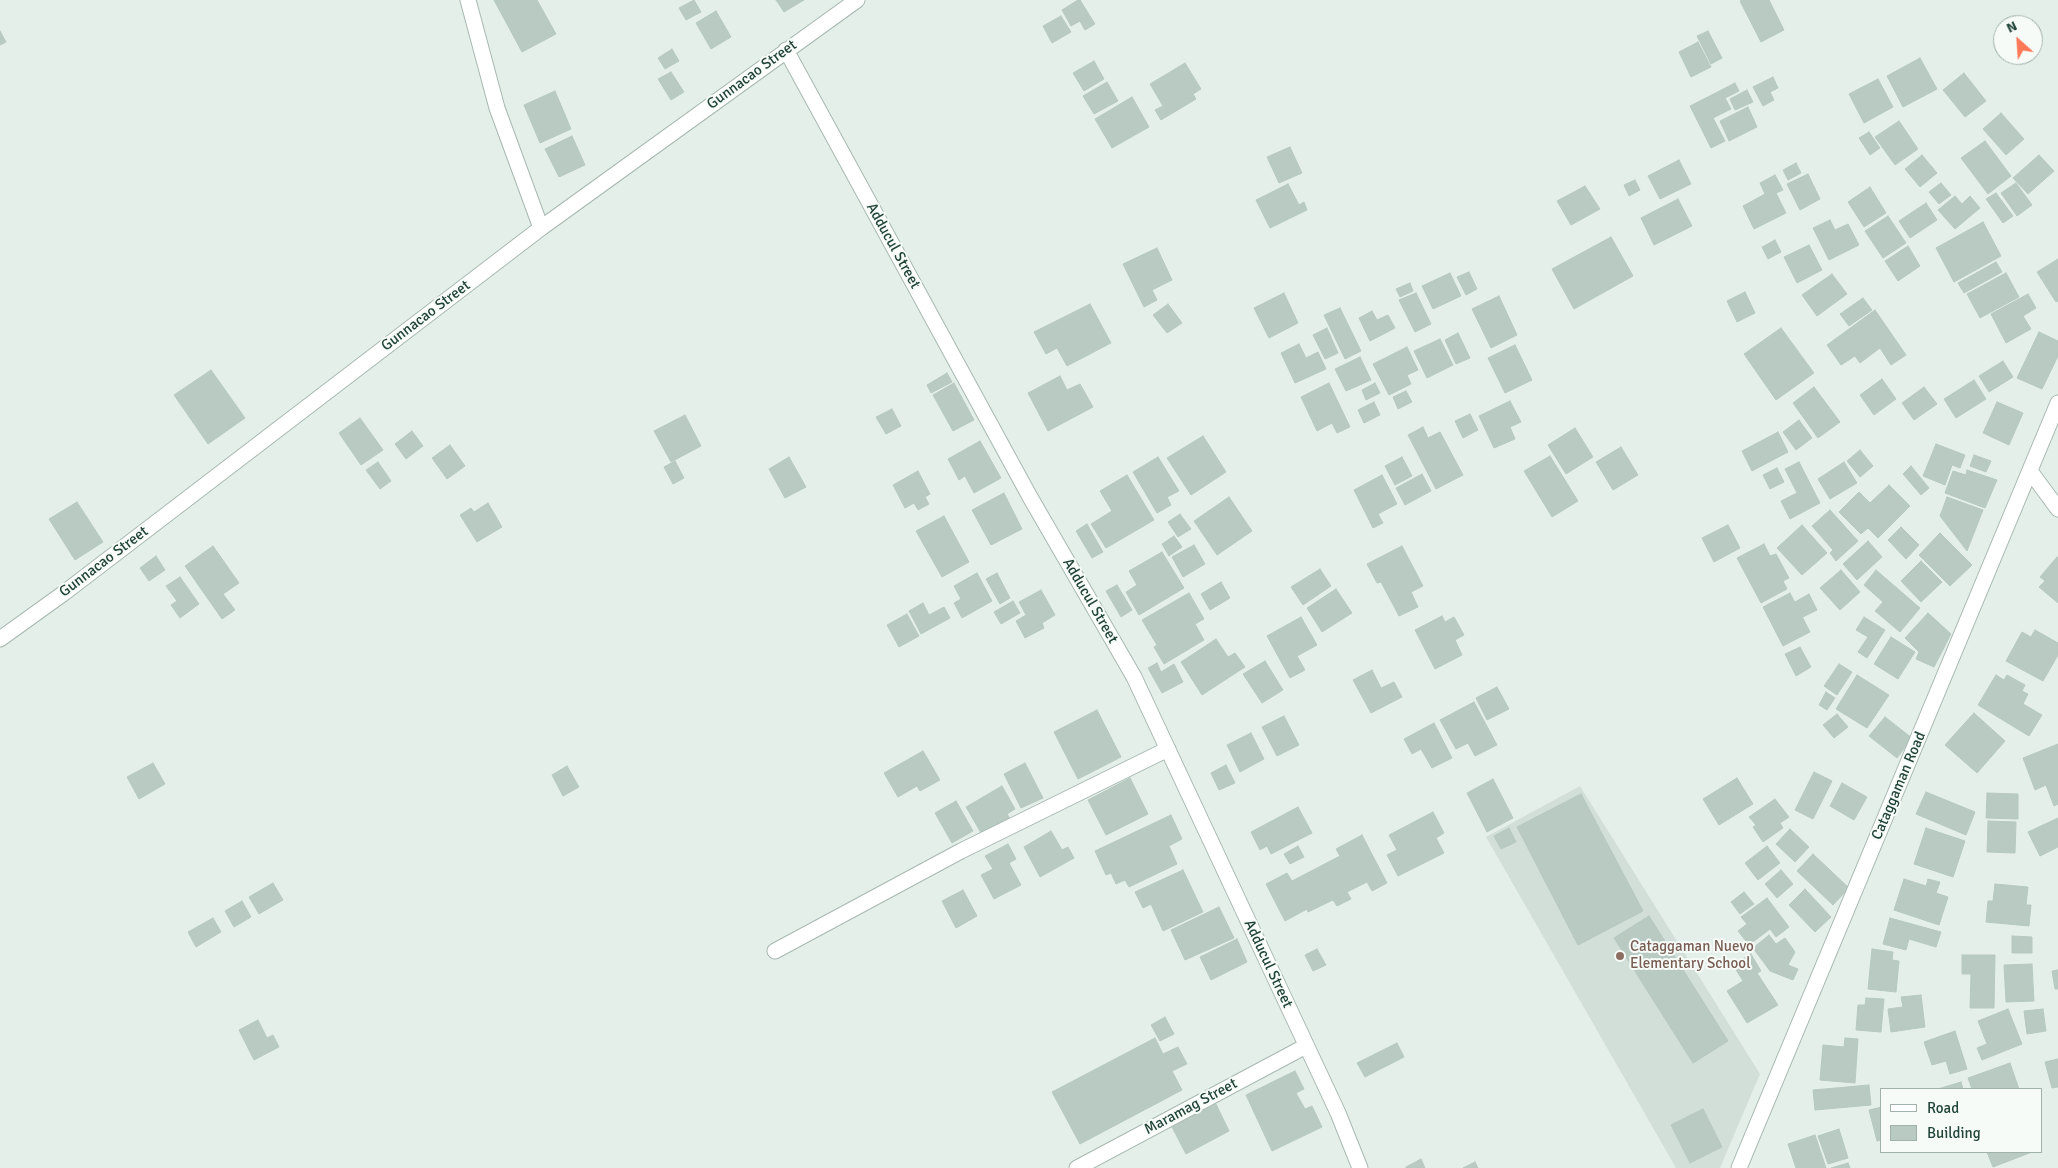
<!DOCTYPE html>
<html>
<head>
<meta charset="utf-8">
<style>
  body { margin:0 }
  #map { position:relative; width:2058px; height:1168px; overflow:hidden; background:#e5efea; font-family:Signika,sans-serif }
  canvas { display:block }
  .legend { position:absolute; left:1880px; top:1088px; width:162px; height:65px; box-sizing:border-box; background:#f6fbf8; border:1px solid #a1b1ac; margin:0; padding:6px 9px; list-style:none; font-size:15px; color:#224339 }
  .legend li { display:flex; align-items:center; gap:10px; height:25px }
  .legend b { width:25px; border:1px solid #a1b1ac }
  .north { position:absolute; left:1993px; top:15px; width:50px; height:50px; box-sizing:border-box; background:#f6fbf8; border:1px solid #a1b1ac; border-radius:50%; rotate:334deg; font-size:14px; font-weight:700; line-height:20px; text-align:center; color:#224339 }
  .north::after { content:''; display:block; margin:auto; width:18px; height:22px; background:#fc7856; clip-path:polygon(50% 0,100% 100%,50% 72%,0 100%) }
</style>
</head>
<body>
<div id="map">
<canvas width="2058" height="1168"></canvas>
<ul class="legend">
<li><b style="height:6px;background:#fff"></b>Road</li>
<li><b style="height:14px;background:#b9cac3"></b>Building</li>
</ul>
<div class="north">N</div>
</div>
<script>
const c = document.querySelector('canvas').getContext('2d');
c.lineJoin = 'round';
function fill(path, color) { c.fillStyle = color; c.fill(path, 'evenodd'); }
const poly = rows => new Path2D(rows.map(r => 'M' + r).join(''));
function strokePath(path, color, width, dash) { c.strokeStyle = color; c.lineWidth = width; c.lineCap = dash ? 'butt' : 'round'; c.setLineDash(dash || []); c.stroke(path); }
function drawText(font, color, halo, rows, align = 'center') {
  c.font = font + ' Signika,sans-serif'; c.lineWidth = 4; c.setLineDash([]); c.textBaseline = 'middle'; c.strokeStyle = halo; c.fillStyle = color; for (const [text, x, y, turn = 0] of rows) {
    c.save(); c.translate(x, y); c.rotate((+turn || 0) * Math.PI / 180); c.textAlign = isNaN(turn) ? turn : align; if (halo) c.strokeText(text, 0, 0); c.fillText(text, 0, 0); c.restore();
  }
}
fill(poly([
  [1580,786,1760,1074,1720,1168,1676,1168,1486,837]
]), '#d2dfd9');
const building = poly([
  [494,0,537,0,556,34,522,52,494,0],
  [694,0,701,12,686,20,679,8,694,0],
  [776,0,804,0,784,12,776,0],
  [1078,0,1080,0,1095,24,1085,30,1080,21,1071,26,1062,10,1078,0],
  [1742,0,1769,0,1784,30,1761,42,1740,1,1742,0],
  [716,11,731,37,711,49,696,23,716,11],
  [1061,16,1071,32,1052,43,1043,26,1061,16],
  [0,31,6,42,0,45,0,31],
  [1708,31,1722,58,1711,64,1697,36,1708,31],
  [1698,42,1711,67,1691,77,1679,52,1698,42],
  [672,49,679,61,665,69,658,58,672,49],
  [1920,58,1937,89,1903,107,1887,76,1920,58],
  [1094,61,1104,79,1084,91,1073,73,1094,61],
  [1185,63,1201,89,1193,94,1196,99,1161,120,1155,110,1163,106,1150,84,1185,63],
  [671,72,684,92,671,100,658,79,671,72],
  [1964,73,1986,101,1965,117,1943,90,1964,73],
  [1773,77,1778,88,1770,92,1774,100,1763,106,1753,87,1773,77],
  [1878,79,1893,107,1864,123,1849,94,1878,79],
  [1107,82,1118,101,1094,114,1083,96,1107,82],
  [1735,83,1739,91,1725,98,1731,109,1713,118,1725,141,1711,148,1690,106,1735,83],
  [1747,90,1753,102,1735,110,1730,99,1747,90],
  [555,91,571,129,540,143,524,105,555,91],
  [1132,97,1149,127,1112,148,1095,119,1132,97],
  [1748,107,1757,127,1729,141,1720,121,1748,107],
  [2001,113,2024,139,2006,155,1983,129,2001,113],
  [1899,121,1918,149,1895,165,1875,137,1899,121],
  [1869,132,1880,148,1870,155,1859,138,1869,132],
  [572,136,585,165,559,177,545,149,572,136],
  [1985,141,2011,176,1988,194,1961,158,1985,141],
  [1290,147,1302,173,1279,183,1267,157,1290,147],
  [1922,155,1937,173,1920,187,1905,169,1922,155],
  [2039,155,2054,171,2028,194,2013,178,2039,155],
  [1679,160,1691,184,1660,199,1648,176,1679,160],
  [1796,163,1801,173,1788,180,1783,170,1796,163],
  [1808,174,1820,199,1800,210,1787,184,1808,174],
  [1775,175,1783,190,1776,193,1786,213,1754,229,1743,206,1765,194,1760,183,1775,175],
  [1635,180,1640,190,1629,196,1624,185,1635,180],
  [1941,183,1951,195,1939,204,1929,192,1941,183],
  [2016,183,2032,205,2017,216,2001,193,2016,183],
  [1288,184,1299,205,1304,202,1307,210,1270,228,1256,200,1288,184],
  [1585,186,1600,209,1571,225,1557,201,1585,186],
  [1870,187,1886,213,1864,227,1848,202,1870,187],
  [1996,193,2013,216,2003,223,1986,199,1996,193],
  [1955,196,1962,204,1970,196,1980,208,1955,229,1938,210,1955,196],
  [1678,199,1692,226,1654,245,1641,218,1678,199],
  [1926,203,1937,220,1910,238,1899,221,1926,203],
  [1888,216,1906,243,1883,258,1865,231,1888,216],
  [1830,220,1835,230,1848,224,1859,245,1829,260,1813,228,1830,220],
  [1983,222,2001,256,1954,282,1936,248,1983,222],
  [1611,237,1633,276,1574,309,1552,269,1611,237],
  [1775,240,1781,252,1768,259,1762,247,1775,240],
  [1809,245,1822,270,1797,283,1784,257,1809,245],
  [1908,246,1920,266,1898,281,1885,261,1908,246],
  [1157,248,1172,280,1152,290,1157,300,1144,307,1123,264,1157,248],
  [2058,259,2058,301,2056,302,2037,272,2058,259],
  [1996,262,2002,272,1964,293,1958,283,1996,262],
  [1469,272,1477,289,1466,295,1457,277,1469,272],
  [1450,273,1461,296,1433,309,1422,286,1450,273],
  [2006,273,2019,297,1980,318,1967,294,2006,273],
  [1832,274,1847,294,1817,316,1802,295,1832,274],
  [1410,283,1413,291,1400,297,1396,289,1410,283],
  [1745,292,1755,313,1737,322,1727,301,1745,292],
  [1284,293,1298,323,1269,338,1254,308,1284,293],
  [1416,293,1431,324,1415,332,1399,300,1416,293],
  [2028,294,2036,308,2023,316,2031,329,2006,343,1991,314,2028,294],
  [1499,296,1517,335,1491,348,1472,309,1499,296],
  [1863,298,1872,310,1849,326,1840,314,1863,298],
  [1090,304,1111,343,1067,366,1057,348,1046,354,1034,332,1090,304],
  [1168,304,1182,323,1167,333,1153,315,1168,304],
  [1340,308,1361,351,1345,359,1324,315,1340,308],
  [1875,310,1906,355,1891,365,1880,348,1860,363,1855,356,1841,365,1827,345,1875,310],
  [1372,311,1377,320,1388,315,1395,328,1370,341,1359,318,1372,311],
  [1327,328,1338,353,1325,359,1313,335,1327,328],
  [1781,328,1814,373,1776,400,1744,354,1781,328],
  [2039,332,2058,341,2058,356,2042,389,2017,378,2039,332],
  [1458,333,1470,358,1456,364,1445,340,1458,333],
  [1440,339,1453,365,1427,378,1414,351,1440,339],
  [1299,344,1306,358,1318,352,1326,369,1295,383,1281,353,1299,344],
  [1515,345,1532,380,1505,393,1488,358,1515,345],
  [1407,347,1418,370,1407,375,1411,384,1389,395,1373,364,1407,347],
  [1360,357,1371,380,1346,391,1335,369,1360,357],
  [2003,361,2013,377,1989,392,1979,376,2003,361],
  [211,370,245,418,208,444,174,395,211,370],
  [947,373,952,382,931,393,927,385,947,373],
  [1060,376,1067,390,1080,384,1093,407,1048,431,1028,393,1060,376],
  [1882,379,1896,399,1874,415,1860,395,1882,379],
  [1974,380,1986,399,1956,418,1944,399,1974,380],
  [954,383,974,420,953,431,933,395,954,383],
  [1329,383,1350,427,1337,433,1332,423,1317,431,1301,397,1329,383],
  [1375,383,1380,393,1366,400,1362,390,1375,383],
  [1814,387,1840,422,1818,438,1793,403,1814,387],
  [1924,387,1937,404,1914,420,1902,403,1924,387],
  [1406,391,1412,402,1398,409,1393,397,1406,391],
  [1510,401,1521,422,1510,427,1515,439,1494,448,1479,416,1510,401],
  [1374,402,1380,415,1364,423,1358,410,1374,402],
  [1997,402,2023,413,2009,445,1983,433,1997,402],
  [892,409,901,426,886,434,876,417,892,409],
  [1470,414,1478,430,1463,438,1455,421,1470,414],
  [685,415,701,446,671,462,654,431,685,415],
  [360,418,383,450,361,465,339,433,360,418],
  [1799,420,1812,438,1796,450,1783,432,1799,420],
  [1423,427,1428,438,1440,432,1463,475,1436,489,1408,435,1423,427],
  [1575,428,1593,457,1566,474,1548,445,1575,428],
  [412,431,423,446,406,459,395,444,412,431],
  [1778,432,1788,452,1752,471,1742,451,1778,432],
  [1203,436,1226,472,1191,495,1167,458,1203,436],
  [980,441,1001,478,974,493,965,476,959,480,948,459,980,441],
  [1936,444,1965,455,1960,468,1952,465,1945,485,1923,476,1936,444],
  [450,445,465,466,447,479,432,458,450,445],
  [1621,447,1638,475,1613,490,1596,462,1621,447],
  [1860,450,1873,466,1860,477,1847,461,1860,450],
  [1974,455,1991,461,1986,472,1970,466,1974,455],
  [1550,456,1578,501,1552,517,1524,471,1550,456],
  [789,457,806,487,785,498,769,469,789,457],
  [1158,457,1179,491,1167,497,1171,505,1157,513,1133,472,1158,457],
  [1402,457,1412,476,1395,485,1385,466,1402,457],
  [675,461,684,478,673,484,664,467,675,461],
  [378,462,391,481,380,489,366,470,378,462],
  [1799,462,1820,503,1790,519,1781,501,1797,493,1785,469,1799,462],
  [1844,462,1857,483,1830,499,1818,479,1844,462],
  [1911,466,1929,488,1921,495,1903,474,1911,466],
  [1777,468,1784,482,1770,489,1763,475,1777,468],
  [1967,470,1997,480,1985,508,1945,493,1953,471,1966,475,1967,470],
  [918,471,930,494,925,497,929,504,918,510,914,503,905,508,893,485,918,471],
  [1422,474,1431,491,1405,505,1396,488,1422,474],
  [1127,475,1154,520,1106,548,1091,524,1112,511,1100,491,1127,475],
  [1382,475,1397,504,1378,514,1383,523,1373,528,1354,490,1382,475],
  [1889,485,1910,506,1878,538,1868,528,1861,534,1839,512,1859,492,1870,503,1889,485],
  [1004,493,1022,529,991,545,972,510,1004,493],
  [1229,497,1252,531,1217,555,1194,521,1229,497],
  [1947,497,1983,510,1967,551,1940,516,1947,497],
  [77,502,103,542,75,560,49,519,77,502],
  [488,503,502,527,477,542,460,515,471,508,474,512,488,503],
  [1830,510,1858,541,1836,561,1830,553,1833,550,1812,526,1830,510],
  [1180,514,1191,529,1178,537,1168,522,1180,514],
  [944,516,969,562,942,577,916,531,944,516],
  [1087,524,1103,552,1092,558,1076,531,1087,524],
  [1728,525,1740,548,1714,562,1702,538,1728,525],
  [1802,525,1827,553,1802,575,1777,548,1802,525],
  [1901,527,1919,545,1906,559,1888,540,1901,527],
  [1940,533,1972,565,1950,586,1919,555,1940,533],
  [1174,536,1182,547,1169,556,1162,544,1174,536],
  [1868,541,1882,557,1857,580,1843,564,1868,541],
  [1764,544,1770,556,1776,554,1789,578,1783,581,1787,589,1761,603,1737,558,1764,544],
  [1194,545,1205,564,1183,577,1172,557,1194,545],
  [213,546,239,583,223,594,235,610,222,619,185,566,213,546],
  [1402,546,1423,586,1411,592,1418,607,1399,616,1381,582,1377,583,1367,564,1402,546],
  [1162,552,1184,588,1139,615,1126,592,1137,585,1129,571,1162,552],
  [156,556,165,570,149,581,140,568,156,556],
  [2057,557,2058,558,2058,603,2039,587,2045,581,2040,577,2057,557],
  [1921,561,1942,582,1921,602,1901,581,1921,561],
  [1320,569,1331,586,1303,605,1291,587,1320,569],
  [1841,570,1860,592,1840,610,1820,588,1841,570],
  [1876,570,1920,608,1900,632,1875,611,1883,602,1864,585,1876,570],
  [977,573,992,601,962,618,954,603,961,599,954,586,977,573],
  [997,573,1010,598,1000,604,986,579,997,573],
  [180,577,199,604,180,618,171,605,177,601,166,586,180,577],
  [1221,582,1230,598,1210,610,1201,594,1221,582],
  [1117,585,1132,610,1121,617,1106,591,1117,585],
  [1336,589,1352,613,1322,632,1307,608,1336,589],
  [1041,590,1055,615,1042,623,1044,628,1025,638,1016,621,1026,615,1019,602,1041,590],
  [1189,593,1204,619,1195,624,1204,640,1164,664,1154,647,1157,645,1142,620,1189,593],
  [1790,593,1810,632,1783,646,1763,607,1790,593],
  [1809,594,1817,610,1803,617,1795,602,1809,594],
  [1013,601,1020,613,1001,624,994,612,1013,601],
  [923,603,929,615,944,607,950,618,921,634,909,611,923,603],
  [1928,613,1951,634,1934,667,1916,659,1919,652,1905,638,1928,613],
  [907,614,919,636,899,647,887,625,907,614],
  [1442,616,1445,622,1454,617,1464,635,1455,640,1462,655,1435,669,1415,630,1442,616],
  [1301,617,1317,645,1297,656,1305,670,1290,678,1267,636,1301,617],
  [1864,617,1885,630,1867,658,1858,652,1868,637,1856,630,1864,617],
  [2035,630,2058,643,2058,655,2043,681,2006,661,2022,632,2031,637,2035,630],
  [1891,637,1915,652,1898,679,1874,664,1891,637],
  [1216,639,1228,657,1235,653,1245,667,1202,695,1181,662,1216,639],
  [1800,647,1811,667,1796,676,1785,654,1800,647],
  [1265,661,1283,690,1262,703,1243,674,1265,661],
  [1157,663,1161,672,1174,664,1183,682,1162,693,1148,668,1157,663],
  [1839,664,1852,672,1837,695,1824,686,1839,664],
  [1372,670,1381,688,1394,682,1402,697,1371,713,1353,680,1372,670],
  [1857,675,1889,695,1867,728,1836,709,1857,675],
  [1996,675,2004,680,2007,675,2025,685,2022,691,2028,694,2023,704,2042,715,2029,736,1978,705,1996,675],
  [1497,687,1509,709,1487,720,1476,698,1497,687],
  [1826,692,1835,698,1827,710,1819,705,1826,692],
  [1474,702,1497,745,1475,756,1468,743,1456,749,1440,720,1474,702],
  [1097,710,1121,757,1078,779,1054,732,1097,710],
  [1974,713,2005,741,1977,773,1945,745,1974,713],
  [1837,714,1848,727,1834,738,1823,725,1837,714],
  [1284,716,1299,745,1277,756,1262,727,1284,716],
  [1885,717,1912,738,1897,758,1869,736,1885,717],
  [1434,723,1452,758,1432,768,1421,749,1412,754,1404,739,1434,723],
  [1251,733,1264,759,1240,772,1227,745,1251,733],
  [2058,744,2058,804,2054,806,2046,785,2035,790,2023,758,2058,744],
  [923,751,940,780,920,791,917,786,898,797,884,773,923,751],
  [153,763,165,784,139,799,127,777,153,763],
  [1025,763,1043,798,1021,808,1004,774,1025,763],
  [1226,765,1235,783,1219,790,1211,773,1226,765],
  [567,766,579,787,563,796,552,775,567,766],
  [1814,772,1832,781,1813,819,1795,810,1814,772],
  [1130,778,1148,814,1106,835,1088,800,1130,778],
  [1737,778,1753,804,1719,825,1703,799,1737,778],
  [1493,779,1513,818,1487,832,1467,793,1493,779],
  [1842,783,1867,797,1854,820,1830,806,1842,783],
  [1002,786,1015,809,1007,814,1012,822,984,838,966,807,1002,786],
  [1926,792,1975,812,1966,835,1916,814,1926,792],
  [1987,793,2018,794,2018,819,1986,818,1987,793],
  [1581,794,1643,911,1578,945,1517,827,1581,794],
  [1775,799,1789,817,1780,823,1783,828,1763,842,1753,827,1756,825,1749,817,1775,799],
  [956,801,973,831,952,843,935,813,956,801],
  [1298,807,1312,833,1271,854,1267,846,1260,850,1251,832,1298,807],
  [1433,812,1444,833,1436,838,1444,853,1398,876,1387,855,1397,850,1389,835,1433,812],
  [1171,815,1182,839,1169,846,1177,864,1129,887,1125,880,1116,884,1111,873,1106,875,1095,851,1171,815],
  [2058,818,2058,847,2040,856,2028,832,2058,818],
  [1988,821,2016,822,2015,853,1987,852,1988,821],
  [1509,828,1516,842,1501,849,1494,836,1509,828],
  [1926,828,1965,841,1953,877,1914,864,1926,828],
  [1790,829,1809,847,1795,862,1776,844,1790,829],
  [1051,831,1062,850,1068,847,1074,858,1040,877,1024,847,1051,831],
  [1362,835,1387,883,1372,891,1367,882,1347,892,1351,899,1337,906,1333,900,1308,912,1307,909,1285,921,1266,884,1287,873,1292,881,1340,856,1336,849,1362,835],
  [1008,844,1016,859,1009,863,1021,885,994,899,981,875,993,869,985,856,1008,844],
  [1298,846,1304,857,1290,864,1284,854,1298,846],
  [1767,846,1780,863,1758,880,1745,863,1767,846],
  [1813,854,1849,888,1833,905,1797,871,1813,854],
  [1183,870,1203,912,1163,931,1151,904,1143,908,1135,892,1183,870],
  [1781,870,1793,884,1777,898,1765,884,1781,870],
  [1904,879,1926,886,1928,879,1940,882,1936,893,1948,897,1939,925,1894,910,1904,879],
  [273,883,283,900,259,914,249,897,273,883],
  [1995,884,2028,887,2026,905,2031,905,2029,926,1986,922,1988,901,1993,901,1995,884],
  [1805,889,1831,917,1815,932,1789,905,1805,889],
  [963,890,977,916,956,928,942,901,963,890],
  [1744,892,1754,904,1740,914,1731,902,1744,892],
  [1767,898,1789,927,1776,937,1770,929,1749,945,1738,931,1747,924,1741,917,1767,898],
  [242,901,251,917,234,927,225,911,242,901],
  [1219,907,1234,938,1185,960,1171,930,1219,907],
  [1649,916,1728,1041,1693,1063,1614,938,1649,916],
  [213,918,221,932,196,947,188,932,213,918],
  [1890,918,1941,932,1936,947,1909,939,1906,950,1883,944,1890,918],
  [1769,935,1776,944,1785,938,1795,952,1788,965,1798,969,1793,980,1770,971,1753,948,1769,935],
  [2012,936,2032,937,2032,953,2012,953,2012,936],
  [1237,939,1247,962,1211,980,1200,957,1237,939],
  [1317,949,1326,965,1313,971,1305,955,1317,949],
  [1872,949,1893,952,1892,960,1899,961,1896,992,1868,989,1872,949],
  [1751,954,1761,971,1757,973,1778,1005,1747,1023,1727,991,1743,981,1733,965,1751,954],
  [1962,955,1995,955,1994,1008,1970,1008,1971,974,1962,974,1962,955],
  [2032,964,2034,1001,2006,1002,2004,965,2032,964],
  [2058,970,2058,989,2055,989,2052,971,2058,970],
  [1921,995,1925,1027,1891,1032,1888,1009,1903,1007,1901,997,1921,995],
  [1866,998,1884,999,1881,1032,1856,1030,1858,1005,1865,1005,1866,998],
  [2008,1009,2022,1044,1982,1060,1977,1048,1987,1044,1978,1021,2008,1009],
  [2043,1009,2046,1031,2027,1034,2024,1011,2043,1009],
  [1165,1017,1174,1034,1160,1041,1151,1025,1165,1017],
  [258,1020,267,1038,273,1035,279,1047,254,1060,239,1030,258,1020],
  [1955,1031,1967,1069,1950,1074,1946,1061,1932,1065,1924,1042,1955,1031],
  [1155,1038,1163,1054,1178,1047,1187,1064,1172,1071,1182,1090,1080,1144,1052,1092,1155,1038],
  [1845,1038,1858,1039,1855,1083,1820,1080,1823,1045,1844,1047,1845,1038],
  [1397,1043,1404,1057,1365,1077,1357,1063,1397,1043],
  [2058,1059,2058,1087,2052,1088,2045,1062,2058,1059],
  [2010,1063,2019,1089,1972,1089,1968,1078,2010,1063],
  [1295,1071,1304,1089,1296,1093,1305,1109,1312,1106,1322,1127,1272,1151,1246,1095,1295,1071],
  [1961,1082,1963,1089,1938,1089,1961,1082],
  [1869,1085,1871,1105,1815,1110,1813,1090,1869,1085],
  [1216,1104,1229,1131,1186,1154,1172,1127,1216,1104],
  [1882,1107,1882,1140,1877,1141,1869,1110,1882,1107],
  [1703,1109,1722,1147,1690,1163,1671,1125,1703,1109],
  [1839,1129,1848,1158,1828,1164,1818,1136,1839,1129],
  [1815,1135,1826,1168,1796,1168,1788,1144,1815,1135],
  [1987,1152,2032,1152,1993,1167,1987,1152],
  [1421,1159,1425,1168,1406,1168,1406,1167,1421,1159],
  [1475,1162,1478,1168,1463,1168,1475,1162],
  [1848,1163,1850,1168,1831,1168,1848,1163]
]);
fill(building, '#b9cac3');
strokePath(building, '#b6c9c1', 1);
const minor = poly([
  [468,0,497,108,541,228],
  [786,50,1030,497,1134,677,1338,1113,1360,1168],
  [2030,471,2058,509],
  [0,639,64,593,541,228,857,0],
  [775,951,961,851,1168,749],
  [1077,1168,1306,1046],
  [1739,1168,2058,403]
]);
strokePath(minor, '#a7b8b1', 17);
strokePath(minor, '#fff', 15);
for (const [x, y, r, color] of [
  [1620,956,5,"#8d6e63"]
]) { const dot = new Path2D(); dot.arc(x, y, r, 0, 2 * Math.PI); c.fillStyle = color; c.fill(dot); strokePath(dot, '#f6fbf8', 2); }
drawText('15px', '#224339', '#f6fbf8', [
  ["Gunnacao Street",752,75,-36],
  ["Adducul Street",893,246,61],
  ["Gunnacao Street",426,316,-37],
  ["Gunnacao Street",104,562,-37],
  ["Adducul Street",1090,601,60],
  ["Cataggaman Road",1899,786,-67],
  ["Adducul Street",1268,964,65],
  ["Maramag Street",1191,1107,-28]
]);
drawText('15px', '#785e54', '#f6fbf8', [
  ["Cataggaman Nuevo",1630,947],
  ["Elementary School",1630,964]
], 'left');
</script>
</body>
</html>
